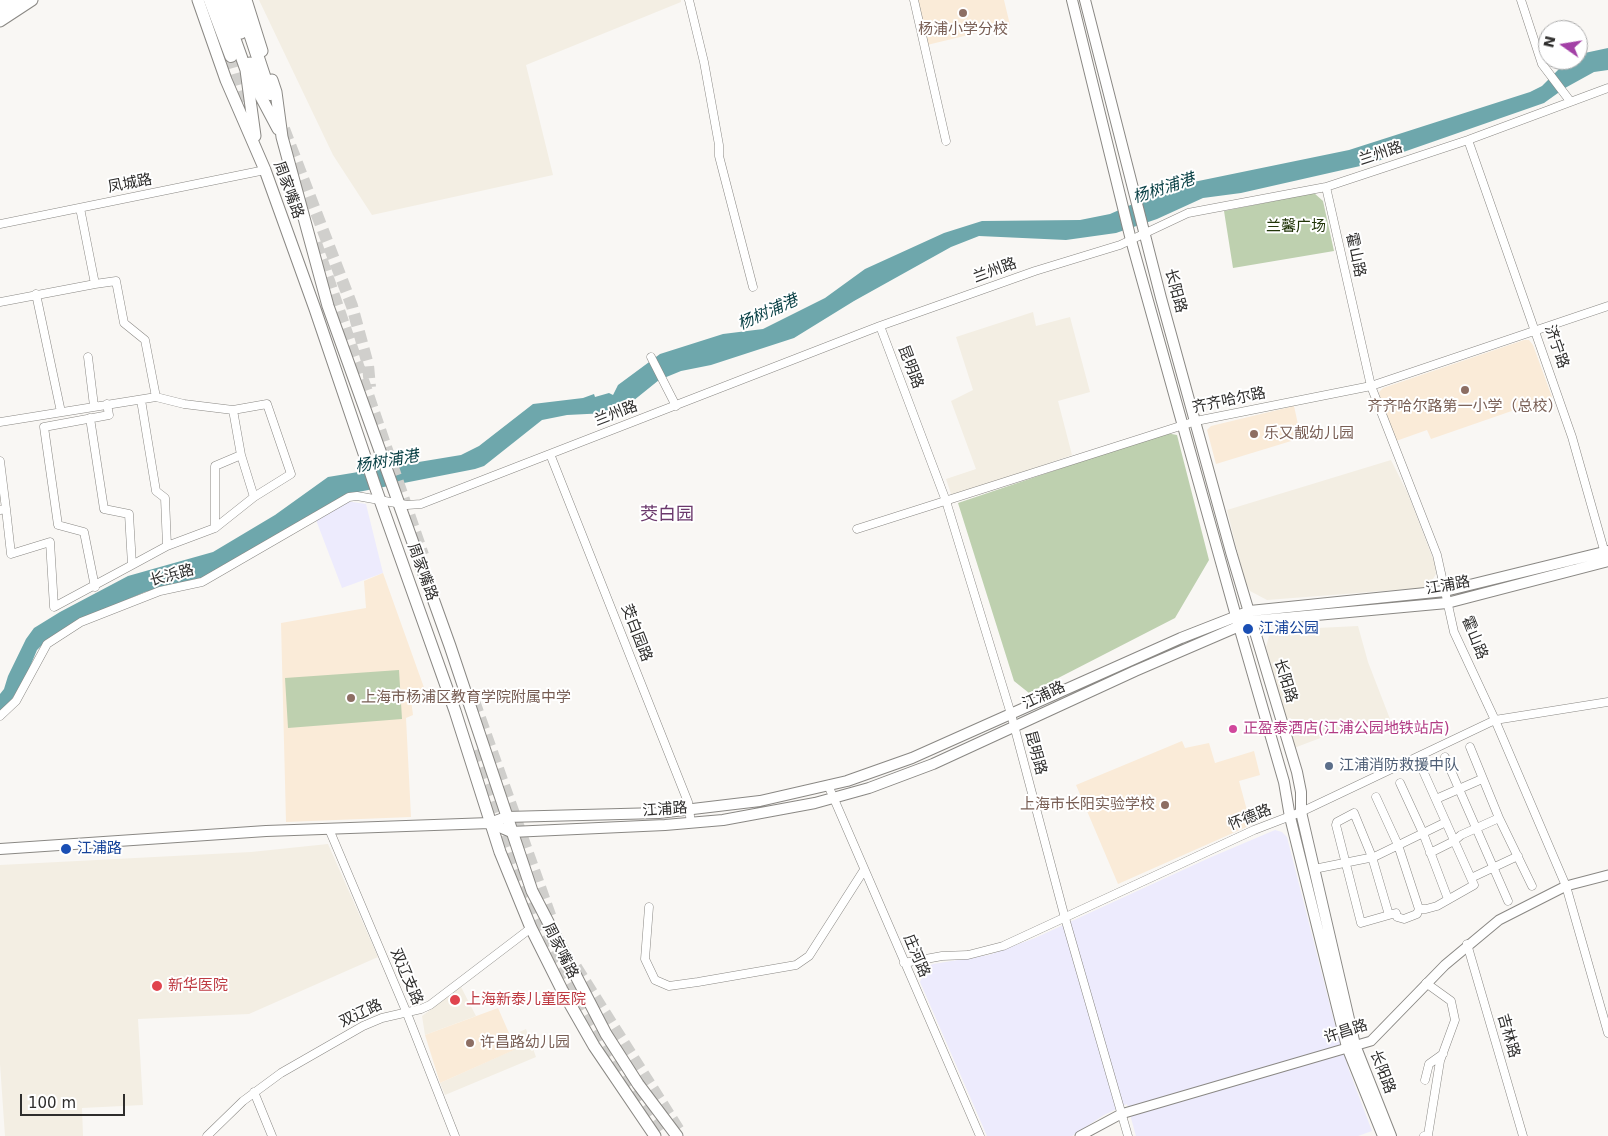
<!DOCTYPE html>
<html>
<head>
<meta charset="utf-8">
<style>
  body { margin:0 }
  #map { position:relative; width:1608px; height:1136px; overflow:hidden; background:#f9f7f4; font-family:"DejaVu Sans",sans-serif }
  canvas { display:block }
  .north { position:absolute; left:1538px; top:20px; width:50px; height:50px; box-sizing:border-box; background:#fff; border:1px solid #ababab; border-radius:50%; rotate:283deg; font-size:14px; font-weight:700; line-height:20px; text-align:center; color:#2e2d2c }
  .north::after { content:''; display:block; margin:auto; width:18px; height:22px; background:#a340a6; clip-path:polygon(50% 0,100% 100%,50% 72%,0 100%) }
  .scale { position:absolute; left:20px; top:1094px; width:105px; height:22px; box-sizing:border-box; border:2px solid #2e2d2c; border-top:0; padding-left:6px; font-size:15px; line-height:18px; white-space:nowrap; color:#2e2d2c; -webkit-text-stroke:4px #fff; paint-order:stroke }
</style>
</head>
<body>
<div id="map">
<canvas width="1608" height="1136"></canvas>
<div class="north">N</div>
<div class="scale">100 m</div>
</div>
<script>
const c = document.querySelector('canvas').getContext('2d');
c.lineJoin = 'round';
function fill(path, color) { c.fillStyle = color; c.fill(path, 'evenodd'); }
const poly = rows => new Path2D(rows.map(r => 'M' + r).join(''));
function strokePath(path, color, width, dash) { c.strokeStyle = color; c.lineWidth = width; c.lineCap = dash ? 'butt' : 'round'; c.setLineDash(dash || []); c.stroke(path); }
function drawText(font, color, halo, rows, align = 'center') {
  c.font = font + ' "DejaVu Sans","Noto Sans SC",sans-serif'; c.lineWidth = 4; c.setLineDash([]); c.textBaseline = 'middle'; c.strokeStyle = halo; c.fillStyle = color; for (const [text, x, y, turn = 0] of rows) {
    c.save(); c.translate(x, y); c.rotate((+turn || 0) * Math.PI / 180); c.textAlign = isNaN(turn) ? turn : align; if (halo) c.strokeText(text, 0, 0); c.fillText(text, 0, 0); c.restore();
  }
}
fill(poly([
  [259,0,681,0,681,2,526,65,553,175,372,215,333,155],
  [1033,312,1036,326,1070,317,1090,392,1058,401,1072,455,952,497,946,479,976,469,951,401,973,390,956,337],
  [1391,460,1408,494,1435,564,1436,574,1430,584,1422,588,1267,600,1250,591,1244,579,1227,510],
  [1358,626,1368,662,1390,719,1389,730,1380,735,1376,734,1366,724,1360,723,1294,748,1266,647,1269,636,1276,630],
  [328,844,378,957,249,1014,138,1019,143,1105,82,1108,83,1136,5,1136,0,1064,0,865,251,852],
  [461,987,476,1016,425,1035,422,1016],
  [526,1029,536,1057,445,1095,440,1083,515,1049,510,1036]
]), '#f3eee3');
fill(poly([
  [346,501,366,504,383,573,342,588,316,520],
  [1275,830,1282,832,1287,837,1334,1021,1349,1070,1372,1131,1358,1136,1136,1136,1127,1104,1104,1115,1072,1136,987,1136,920,982,925,968,933,964,989,955,1035,938,1209,858]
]), '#edebfd');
fill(poly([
  [917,0,1004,0,1010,25,927,45],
  [1524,340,1529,340,1533,345,1552,397,1431,439,1427,430,1396,441,1381,401,1379,392,1383,388],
  [1294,406,1301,438,1216,464,1207,430,1211,426],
  [383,573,427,696,411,700,413,715,406,718,411,817,286,822,281,623,366,608,364,581],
  [1182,741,1185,748,1209,743,1215,763,1254,751,1260,775,1239,781,1251,825,1118,884,1076,785],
  [498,1008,516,1049,440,1083,425,1035]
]), '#faebd8');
fill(poly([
  [1314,193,1323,201,1334,251,1233,268,1224,211],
  [1166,433,1177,435,1209,560,1175,618,1029,693,1014,681,958,503],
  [399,670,402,719,288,728,285,678]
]), '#bed0af');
fill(poly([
  [1608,48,1608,70,1594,72,1565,88,1544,103,1369,164,1241,193,1203,198,1157,219,1116,233,1066,240,979,236,951,247,854,301,794,338,711,365,681,371,659,380,628,405,607,413,567,415,542,420,484,466,475,469,353,493,319,510,228,566,201,578,145,592,91,615,44,643,37,650,24,681,12,699,0,711,0,694,4,689,8,676,26,639,34,628,60,612,128,576,213,552,275,515,328,477,461,455,479,446,533,404,583,398,594,394,595,397,609,393,613,395,618,385,660,354,723,334,763,329,825,298,865,269,944,233,982,221,1080,220,1110,214,1174,186,1349,150,1530,92,1542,86,1563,65,1571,60,1578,60,1580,54]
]), '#6ea7ac');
strokePath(poly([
  [231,56,250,124],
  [284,129,352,306,368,365,370,387],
  [316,243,423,555],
  [474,701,551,918],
  [473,751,533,917,553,960,623,1079,663,1136],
  [576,967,680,1132]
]), '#d0cfcc', 12, [12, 6]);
const minor = poly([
  [689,0,704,62,719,145,719,156,753,287],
  [914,0,946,141],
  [1521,0,1542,64,1570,101],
  [1468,140,1572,437,1606,557],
  [1326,187,1371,386,1437,555,1454,632,1495,720,1566,886,1608,1033],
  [0,224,265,170],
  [95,284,116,281,124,323,145,340,156,397],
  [36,294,61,412],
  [0,302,95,284,80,208],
  [880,326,946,501,1011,714,1065,918,1128,1136],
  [88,357,94,406],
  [651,357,676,406],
  [0,422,156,397,184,404,233,410,267,404,291,474,254,497],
  [550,454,688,802,691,823],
  [0,461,6,509,0,510],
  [6,509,11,554,50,542,54,607,132,565,129,514,104,509,90,418],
  [215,528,254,497,241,455,233,410],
  [857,529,1196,421,1371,386,1608,306],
  [167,546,215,528,215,466,241,455],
  [132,565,167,546,165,498,156,491,141,400],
  [95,587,84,532,58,525,44,427,109,415,107,404],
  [0,716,16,701,47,644,81,622,160,591,202,582,349,497,357,496,407,505,421,504,880,326,1035,271,1120,245,1188,213,1326,187,1468,140,1608,88],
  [1470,747,1499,818,1532,886],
  [1445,757,1508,901],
  [1400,783,1423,833,1448,899],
  [828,785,980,1136],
  [1376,797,1398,845,1419,909],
  [1436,799,1482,779],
  [1354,813,1372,857,1389,915,1361,923,1336,825,1337,822,1354,813],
  [329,829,406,1011,455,1136],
  [1430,853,1454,841,1461,835,1499,818],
  [1314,869,1374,857,1446,822],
  [1471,878,1518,856],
  [649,907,645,959,655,980,669,986,698,982,796,965,809,956,864,870],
  [1419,909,1426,909,1437,906,1474,885,1424,773],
  [1389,915,1396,913,1397,917,1404,919,1417,914,1419,909],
  [1467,944,1523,1136],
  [904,963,942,956,968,955,1003,946,1254,830,1301,812,1495,720,1608,702],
  [1425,1080,1429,1064,1443,1054],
  [254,1092,272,1136],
  [207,1136,243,1101,281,1073,363,1026,382,1018,421,1009,430,1005,531,928],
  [1424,1136,1428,1135,1440,1061,1455,1020,1451,1001,1426,983]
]);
const tertiary = poly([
  [1080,1136,1121,1114,1371,1041,1445,965,1499,920,1566,886,1608,875]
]);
const secondary = poly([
  [1072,0,1131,240,1236,616,1284,782,1290,817,1347,1047,1383,1136],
  [1085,0,1161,298,1231,552,1297,772,1301,792,1301,812,1355,1045,1391,1136],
  [490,823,511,832,665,825,723,820,815,803,869,788,933,764,1135,671,1251,621,1447,603,1608,561],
  [0,849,266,831,490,823,506,817,659,813,760,801,847,781,912,758,1181,638,1250,611,1445,591,1608,551]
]);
const primary = poly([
  [198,0,226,80,265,170,315,309,376,489,455,711,500,852,531,928,562,990,594,1046,655,1136],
  [221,0,246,70,255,136],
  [230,0,241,33],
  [246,0,262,51],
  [0,21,32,0],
  [250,63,261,97,278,129],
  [272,80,276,92,282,137,328,306,450,646,532,891,606,1034,638,1084,677,1136]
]);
const trunk = poly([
  [210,0,231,56],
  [239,0,270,94],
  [0,4,6,0],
  [0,14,22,0]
]);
strokePath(minor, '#8a8884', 9);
strokePath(tertiary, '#8a8884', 11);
strokePath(secondary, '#8a8884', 12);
strokePath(primary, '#8a8884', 13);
strokePath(trunk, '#8a8884', 14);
strokePath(minor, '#fff', 8);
strokePath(tertiary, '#fff', 9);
strokePath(secondary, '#fff', 10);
strokePath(primary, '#fff', 11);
strokePath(trunk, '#fff', 12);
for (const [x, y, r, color] of [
  [963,13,5,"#8d6e63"],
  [1465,390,5,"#8d6e63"],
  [1254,434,5,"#8d6e63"],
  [1248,629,6,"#1a4fb4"],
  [351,698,5,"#8d6e63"],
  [1233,729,5,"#d1479c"],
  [1329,766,5,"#5c6f8a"],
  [1165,805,5,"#8d6e63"],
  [66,849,6,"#1a4fb4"],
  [157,986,6,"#e0444e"],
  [455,1000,6,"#e0444e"],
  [470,1043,5,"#8d6e63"]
]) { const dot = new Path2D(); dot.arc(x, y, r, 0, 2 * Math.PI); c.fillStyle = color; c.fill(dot); strokePath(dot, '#fff', 2); }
drawText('15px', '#785e54', '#fff', [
  ["杨浦小学分校",963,30,"center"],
  ["齐齐哈尔路第一小学（总校）",1465,407,"center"],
  ["乐又靓幼儿园",1264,434],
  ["上海市杨浦区教育学院附属中学",361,698],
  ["上海市长阳实验学校",1155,805,"right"],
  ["许昌路幼儿园",480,1043]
], 'left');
drawText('15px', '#2e2d2c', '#fff', [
  ["兰州路",1381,154,-18],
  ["凤城路",130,184,-11],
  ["周家嘴路",288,190,70],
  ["霍山路",1355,255,78],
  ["兰州路",995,271,-20],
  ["长阳路",1175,291,75],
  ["济宁路",1556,347,71],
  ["昆明路",910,367,69],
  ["齐齐哈尔路",1229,401,-12],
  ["兰州路",616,414,-21],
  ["周家嘴路",422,572,70],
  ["长浜路",172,576,-15],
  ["江浦路",1448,586,-10],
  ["茭白园路",636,633,69],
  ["霍山路",1474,638,68],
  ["长阳路",1285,681,73],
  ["江浦路",1044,696,-25],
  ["昆明路",1035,753,75],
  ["江浦路",665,810,-4],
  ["怀德路",1250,818,-22],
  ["周家嘴路",560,951,63],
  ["庄河路",916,956,67],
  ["双辽支路",406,977,67],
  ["双辽路",361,1014,-25],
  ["许昌路",1346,1032,-18],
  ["吉林路",1508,1036,74],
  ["长阳路",1382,1072,69]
]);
drawText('15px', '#213508', '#fff', [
  ["兰馨广场",1296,227]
]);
drawText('15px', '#164399', '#fff', [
  ["江浦公园",1259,629],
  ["江浦路",77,849]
], 'left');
drawText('15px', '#b23c85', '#fff', [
  ["正盈泰酒店(江浦公园地铁站店)",1243,729]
], 'left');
drawText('15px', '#4e5e75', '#fff', [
  ["江浦消防救援中队",1339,766]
], 'left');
drawText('15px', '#be3a42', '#fff', [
  ["新华医院",168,986],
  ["上海新泰儿童医院",466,1000]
], 'left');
drawText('italic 16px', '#063e43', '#fff', [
  ["杨树浦港",1164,189,-18],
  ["杨树浦港",768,313,-24],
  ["杨树浦港",387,462,-10]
]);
drawText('18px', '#6b396c', '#fff', [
  ["茭白园",667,515]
]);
</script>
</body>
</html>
